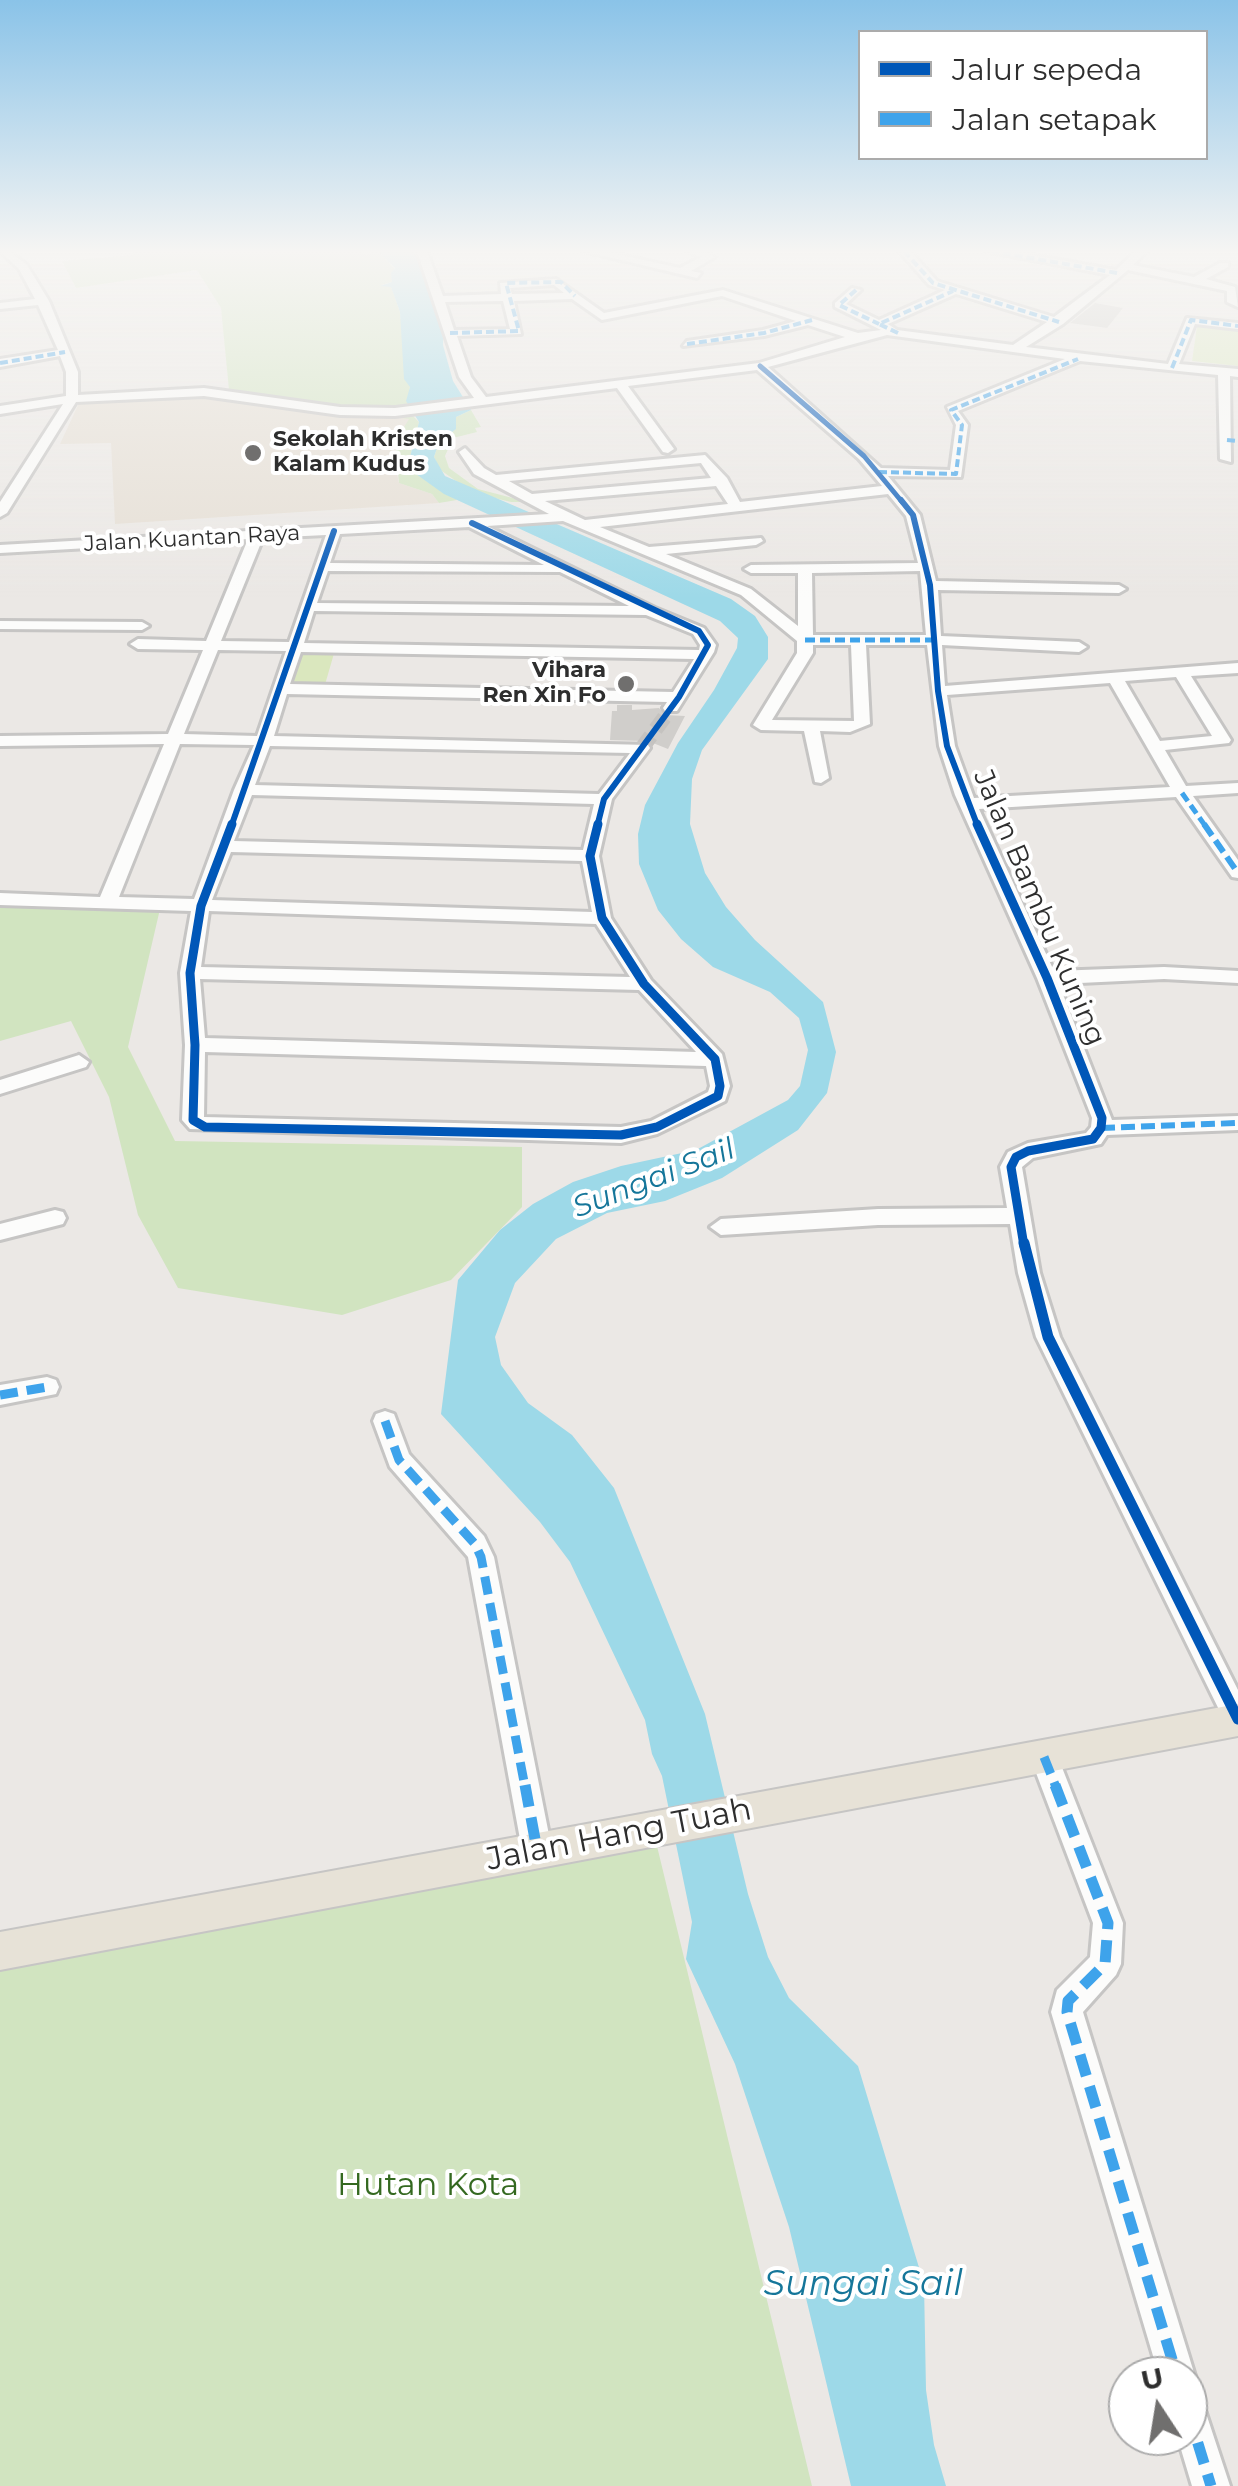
<!DOCTYPE html>
<html>
<head>
<meta charset="utf-8">
<style>
  body { margin:0 }
  #map { position:relative; width:1238px; height:2486px; overflow:hidden; background:#ebe8e5; font-family:Montserrat,sans-serif }
  canvas { display:block }
  .legend { position:absolute; left:858px; top:30px; width:350px; height:130px; box-sizing:border-box; background:#fff; border:2px solid #ababab; margin:0; padding:12px 18px; list-style:none; font-size:30px; color:#2e2e2e }
  .legend li { display:flex; align-items:center; gap:20px; height:50px }
  .legend b { width:50px; border:2px solid #ababab }
  .north { position:absolute; left:1108px; top:2356px; width:100px; height:100px; box-sizing:border-box; background:#fff; border:2px solid #ababab; border-radius:50%; rotate:348deg; font-size:28px; font-weight:700; line-height:40px; text-align:center; color:#2e2e2e }
  .north::after { content:''; display:block; margin:auto; width:35px; height:45px; background:#706f6e; clip-path:polygon(50% 0,100% 100%,50% 72%,0 100%) }
</style>
</head>
<body>
<div id="map">
<canvas width="1238" height="2486"></canvas>
<ul class="legend">
<li><b style="height:12px;background:#0057b8"></b>Jalur sepeda</li>
<li><b style="height:12px;background:#3ea3eb"></b>Jalan setapak</li>
</ul>
<div class="north">U</div>
</div>
<script>
const c = document.querySelector('canvas').getContext('2d');
c.lineJoin = 'round';
function fill(path, color) { c.fillStyle = color; c.fill(path, 'evenodd'); }
const poly = rows => new Path2D(rows.map(r => 'M' + r).join(''));
function strokePath(path, color, width, dash) { c.strokeStyle = color; c.lineWidth = width; c.lineCap = dash ? 'butt' : 'round'; c.setLineDash(dash || []); c.stroke(path); }
function drawText(font, color, halo, rows, align = 'center') {
  c.font = font + ' Montserrat,sans-serif'; c.lineWidth = 8; c.setLineDash([]); c.textBaseline = 'middle'; c.strokeStyle = halo; c.fillStyle = color; for (const [text, x, y, turn = 0] of rows) {
    c.save(); c.translate(x, y); c.rotate((+turn || 0) * Math.PI / 180); c.textAlign = isNaN(turn) ? turn : align; if (halo) c.strokeText(text, 0, 0); c.fillText(text, 0, 0); c.restore();
  }
}
fill(poly([
  [213,394,267,404,410,418,394,462,399,483,432,494,439,503,115,524,111,443,60,444,79,403]
]), '#e5ded4');
fill(poly([
  [133,251,378,251,395,269,392,282,381,285,391,286,400,312,410,387,408,406,348,407,229,390,221,308,197,270,76,288,62,261,133,255],
  [471,410,481,427,475,428,477,432,453,438,445,456,449,468,478,489,528,502,511,502,486,496,463,486,439,469,434,457,439,442,455,429,456,417],
  [412,415,419,422,410,457,416,474,457,500,439,503,432,494,399,483,395,442,409,419,387,416],
  [0,904,160,909,128,1047,175,1141,522,1147,522,1207,451,1280,342,1315,178,1288,138,1215,109,1097,71,1021,0,1041],
  [656,1842,812,2486,0,2486,0,1956]
]), '#d1e4c0');
fill(poly([
  [1197,326,1238,330,1238,366,1192,361],
  [303,650,335,650,324,688,291,687]
]), '#dae7be');
fill(poly([
  [378,251,416,251,420,257,444,327,443,345,453,381,471,410,456,417,456,429,439,442,434,457,445,476,731,599,755,616,768,637,768,659,702,750,692,779,690,824,705,873,726,907,755,940,823,1002,836,1052,827,1093,798,1130,722,1178,665,1201,607,1213,556,1239,515,1283,495,1337,501,1365,528,1403,572,1435,614,1488,705,1714,748,1894,768,1957,789,1998,858,2066,924,2284,926,2390,934,2445,946,2486,851,2486,789,2227,735,2064,686,1959,692,1922,662,1776,652,1754,645,1720,570,1562,540,1522,441,1414,458,1280,500,1230,533,1204,573,1182,621,1166,696,1150,788,1100,800,1086,808,1050,799,1018,770,992,713,967,681,939,658,910,639,864,638,834,645,805,678,743,714,690,737,648,738,638,720,621,444,494,416,474,410,457,419,422,406,401,410,387,404,379,400,312,391,287,380,286,392,282,391,273,395,268]
]), '#9dd9e8');
fill(poly([
  [1095,303,1123,308,1107,328,1070,323],
  [617,705,632,705,632,710,659,708,665,715,685,716,668,749,648,741,610,740,612,711,617,711]
]), '#d0cecb');
strokePath(poly([
  [642,748,669,711]
]), '#c5c3c0', 15, [15, 8]);
const minor = poly([
  [0,251,9,251,27,265,49,301,78,372,78,395,204,388,340,407,395,408,474,398,459,377,417,251,427,251,443,296,501,294,500,283,556,279,604,313,723,290,858,333,881,330,835,307,835,303,852,288,861,290,846,304,879,320,945,290,929,285,899,251,910,251,937,281,1054,317,1110,275,986,251,1009,251,1116,270,1136,251,1147,251,1133,265,1194,277,1220,263,1228,263,1228,267,1206,279,1235,287,1238,307,1227,302,1227,291,1128,270,1063,324,1026,347,1168,364,1187,318,1238,323,1238,329,1195,324,1179,364,1238,369,1238,377,1230,376,1231,462,1220,459,1218,375,1080,361,958,411,968,425,961,477,888,476,920,515,936,581,1119,585,1126,589,1119,593,938,590,941,636,1079,642,1087,647,1079,652,942,645,945,686,1238,663,1238,673,1191,676,1231,740,1229,743,1165,750,1186,786,1238,783,1238,793,1193,796,1238,860,1238,878,1232,877,1176,797,979,809,1054,971,1164,967,1238,971,1238,983,1164,979,1059,984,1112,1120,1238,1116,1238,1130,1107,1135,1101,1144,1033,1158,1022,1167,1040,1273,1060,1337,1238,1690,1238,1732,1228,1728,1036,1337,1018,1273,1010,1224,878,1225,721,1235,710,1227,721,1219,878,1209,1007,1208,1000,1167,1008,1152,1028,1143,1086,1133,1091,1127,1092,1118,1037,978,955,795,939,746,927,645,866,645,870,724,850,732,820,731,829,778,821,783,815,782,804,731,761,730,753,725,797,653,797,641,741,595,563,521,487,526,655,608,704,628,716,645,714,652,677,711,665,711,663,708,667,702,287,694,274,736,648,745,650,748,612,799,599,856,611,918,651,980,722,1054,730,1086,725,1101,657,1134,621,1143,190,1129,182,1120,185,1045,180,973,191,911,0,905,0,893,100,897,164,744,0,746,0,736,168,734,203,650,138,649,130,644,138,639,206,641,248,539,0,553,0,545,549,514,474,474,459,452,465,448,484,468,496,475,705,455,727,478,740,502,882,486,859,459,757,370,628,386,674,449,668,453,663,452,617,388,395,416,340,415,204,396,76,402,7,513,0,517,0,502,63,404,0,414,0,406,66,396,66,372,60,356,0,367,0,359,58,350,38,305,0,309,0,303,35,299,19,269,0,251],
  [554,285,564,293,512,294,510,288,554,285],
  [956,294,1047,322,1013,345,897,330,888,324,956,294],
  [722,296,796,321,763,330,687,341,683,346,764,336,808,325,845,337,759,363,486,397,471,377,457,336,521,334,514,301,572,299,602,320,722,296],
  [503,301,510,329,454,330,445,302,503,301],
  [887,335,1065,359,947,407,956,425,950,470,881,468,768,367,887,335],
  [701,463,711,478,532,494,509,481,701,463],
  [716,486,728,504,585,520,545,501,716,486],
  [888,494,906,516,918,563,751,565,744,569,751,573,798,573,798,626,751,589,666,554,756,545,763,541,761,538,649,547,600,527,888,494],
  [469,527,544,565,330,563,340,534,469,527],
  [326,535,289,642,221,641,263,538,326,535],
  [328,571,560,572,629,606,317,603,328,571],
  [920,571,926,635,813,635,812,573,920,571],
  [314,611,646,615,693,634,700,645,699,650,304,643,314,611],
  [813,645,851,645,854,721,772,720,813,653,813,645],
  [218,650,286,651,257,736,184,734,218,650],
  [301,652,694,659,673,692,290,684,301,652],
  [1176,677,1212,736,1160,741,1125,681,1176,677],
  [1110,683,1170,787,974,798,955,746,947,695,1110,683],
  [180,744,254,745,234,790,194,899,119,897,180,744],
  [270,746,630,753,599,794,255,785,270,746],
  [252,795,594,804,583,850,234,841,252,795],
  [231,852,582,861,592,912,212,900,231,852],
  [209,911,596,924,630,977,201,967,209,911],
  [200,979,639,990,696,1052,205,1038,200,979],
  [205,1052,706,1066,710,1086,708,1092,651,1121,621,1127,204,1117,205,1052],
  [359,251,371,251,371,252,366,255,359,251],
  [583,251,603,251,680,268,701,257,687,251,703,251,715,257,691,271,701,273,697,278,583,251],
  [0,621,142,622,149,626,142,630,0,629,0,621],
  [79,1055,89,1062,86,1067,0,1094,0,1080,79,1055],
  [55,1210,63,1212,66,1218,63,1224,0,1240,0,1224,55,1210],
  [47,1377,56,1380,59,1387,56,1394,0,1405,0,1385,47,1377],
  [385,1411,394,1414,409,1454,484,1536,494,1557,552,1850,548,1861,537,1865,526,1861,522,1850,468,1557,390,1467,373,1421,376,1414,385,1411],
  [1044,1743,1054,1747,1123,1923,1121,1964,1116,1975,1083,2012,1195,2376,1188,2390,1188,2376,1159,2376,1051,2012,1057,1990,1090,1957,1093,1923,1030,1757,1034,1747,1044,1743],
  [1188,2393,1201,2398,1230,2486,1192,2486,1177,2436,1188,2436,1188,2393]
]);
const major = poly([
  [1238,1704,1238,1736,0,1970,0,1932,1238,1704]
]);
strokePath(minor, '#c6c5c4', 6);
strokePath(major, '#c6c5c4', 4);
fill(minor, '#fcfcfb');
fill(major, '#e7e2d7');
strokePath(poly([
  [904,251,933,283,1059,322],
  [991,251,1117,273],
  [856,290,839,305,879,324],
  [450,333,519,331,506,283,561,282,575,296],
  [898,333,879,324,953,291],
  [687,344,764,333,812,320],
  [0,363,65,352],
  [1172,368,1191,320,1238,326],
  [1227,440,1238,441],
  [879,472,956,474,962,425,951,410,1078,359]
]), '#3ea3eb', 4, [8, 4]);
strokePath(poly([
  [805,640,933,640],
  [1182,793,1206,827]
]), '#3ea3eb', 5, [10, 5]);
strokePath(poly([
  [1204,824,1238,873],
  [1101,1128,1238,1123]
]), '#3ea3eb', 6, [14, 6]);
strokePath(poly([
  [0,1395,47,1387],
  [385,1421,399,1460,475,1544,481,1557,525,1787],
  [1044,1757,1056,1787]
]), '#3ea3eb', 9, [18, 9]);
strokePath(poly([
  [525,1785,537,1850],
  [1055,1785,1108,1923,1105,1964,1068,2001,1067,2012,1177,2376],
  [1188,2411,1211,2486]
]), '#3ea3eb', 11, [22, 11]);
strokePath(poly([
  [760,366,864,456,903,503]
]), '#0057b8', 5);
strokePath(poly([
  [901,500,913,515,930,585,938,691,947,746,978,827],
  [472,523,699,631,708,645,679,697,604,799,597,827],
  [231,827,334,531]
]), '#0057b8', 6);
strokePath(poly([
  [232,824,201,906,190,973,195,1045,193,1120,205,1127,621,1135,657,1127,718,1096,720,1086,715,1059,644,984,602,918,590,856,598,824],
  [977,824,1047,978,1102,1118,1101,1128,1093,1139,1028,1151,1016,1157,1011,1167,1024,1246]
]), '#0057b8', 9);
strokePath(poly([
  [1024,1243,1048,1337,1238,1719]
]), '#0057b8', 11);
const sky = c.createLinearGradient(0, 0, 0, 599);
sky.addColorStop(0, '#8ac3e8');
sky.addColorStop(0.42, '#f6f5f3');
sky.addColorStop(1, '#f6f5f300');
c.fillStyle = sky;
c.fillRect(0, 0, 1238, 599);
for (const [x, y, r, color] of [
  [253,453,10,"#706f6e"],
  [626,684,10,"#706f6e"]
]) { const dot = new Path2D(); dot.arc(x, y, r, 0, 2 * Math.PI); c.fillStyle = color; c.fill(dot); strokePath(dot, '#fff', 4); }
drawText('bold 22px', '#2e2e2e', '#fff', [
  ["Sekolah Kristen",273,440],
  ["Kalam Kudus",273,465],
  ["Vihara",606,671,"right"],
  ["Ren Xin Fo",606,696,"right"]
], 'left');
drawText('22px', '#2e2e2e', '#fff', [
  ["Jalan Kuantan Raya",192,539,-3]
]);
drawText('28px', '#2e2e2e', '#fff', [
  ["Jalan Bambu Kuning",1039,908,67]
]);
drawText('italic 30px', '#15769a', '#fff', [
  ["Sungai Sail",654,1179,-21]
]);
drawText('32px', '#2e2e2e', '#fff', [
  ["Jalan Hang Tuah",619,1835,-11]
]);
drawText('32px', '#346920', '#fff', [
  ["Hutan Kota",428,2186]
]);
drawText('italic 35px', '#15769a', '#fff', [
  ["Sungai Sail",863,2285]
]);
</script>
</body>
</html>
